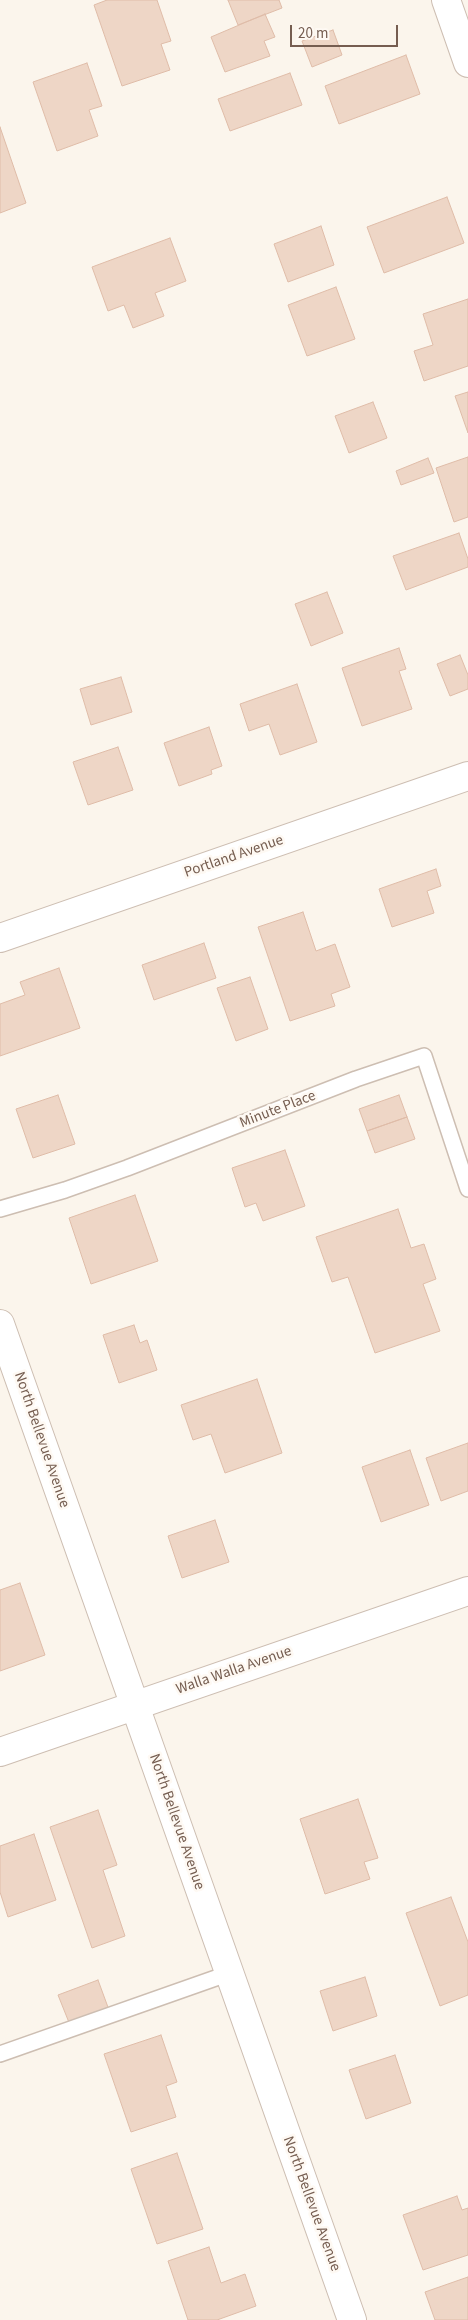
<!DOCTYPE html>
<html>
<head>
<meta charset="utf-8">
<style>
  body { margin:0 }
  #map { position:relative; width:468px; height:2320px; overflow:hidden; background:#fbf5ec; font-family:"Source Sans 3",sans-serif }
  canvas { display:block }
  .scale { position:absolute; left:290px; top:25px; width:108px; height:22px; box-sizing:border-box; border:2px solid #755d50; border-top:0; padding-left:6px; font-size:15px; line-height:18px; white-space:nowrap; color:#755d50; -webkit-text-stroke:4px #fef9f3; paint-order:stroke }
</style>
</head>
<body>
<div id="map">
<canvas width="468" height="2320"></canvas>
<div class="scale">20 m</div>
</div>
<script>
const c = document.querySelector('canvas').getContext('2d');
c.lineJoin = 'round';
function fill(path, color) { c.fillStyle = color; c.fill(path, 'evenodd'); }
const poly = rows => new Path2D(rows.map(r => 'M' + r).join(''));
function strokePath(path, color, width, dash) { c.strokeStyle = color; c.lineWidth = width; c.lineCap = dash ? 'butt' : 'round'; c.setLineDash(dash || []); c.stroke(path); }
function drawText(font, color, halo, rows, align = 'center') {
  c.font = font + ' "Source Sans 3",sans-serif'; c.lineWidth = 5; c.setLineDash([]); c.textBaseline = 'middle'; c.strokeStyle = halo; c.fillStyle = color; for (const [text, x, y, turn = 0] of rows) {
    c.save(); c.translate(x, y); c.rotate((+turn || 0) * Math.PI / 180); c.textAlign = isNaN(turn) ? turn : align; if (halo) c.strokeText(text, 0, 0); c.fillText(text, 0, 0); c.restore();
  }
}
const building = poly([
  [107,0,157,0,171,41,161,44,170,70,122,86,94,5,107,0],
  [228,0,279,0,282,8,238,25,228,0],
  [265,14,275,37,264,41,270,56,225,72,211,37,265,14],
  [333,30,342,55,312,67,302,41,333,30],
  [406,55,420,94,339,124,325,86,406,55],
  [87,63,102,106,89,110,98,136,57,151,33,82,87,63],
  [290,73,302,105,230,131,218,99,290,73],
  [0,127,26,203,0,213,0,127],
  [447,197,464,243,384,273,367,227,447,197],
  [321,226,334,265,288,282,274,244,321,226],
  [170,238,186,281,155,293,164,316,133,328,124,305,108,311,92,267,170,238],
  [336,287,355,339,307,356,288,305,336,287],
  [468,299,468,366,424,381,414,351,433,345,423,314,468,299],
  [468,392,468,433,455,396,468,392],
  [373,402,387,438,349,453,335,416,373,402],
  [468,457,468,517,454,522,436,468,468,457],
  [428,458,434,473,401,485,396,471,428,458],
  [459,533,468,559,468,567,406,590,393,556,459,533],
  [327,592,343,633,311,646,295,604,327,592],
  [399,648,406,669,399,671,412,709,362,726,342,668,399,648],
  [460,655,468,675,468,689,450,696,437,664,460,655],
  [121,677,132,712,91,725,80,689,121,677],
  [297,684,317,742,280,755,269,724,249,731,240,704,297,684],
  [209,727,222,766,211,770,212,774,179,786,164,743,209,727],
  [118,747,133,790,88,805,73,762,118,747],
  [436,869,441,886,427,891,434,913,392,927,379,889,436,869],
  [303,912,316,951,335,944,350,987,331,994,335,1006,290,1021,258,927,303,912],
  [204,943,216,978,154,1000,142,965,204,943],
  [59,968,80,1028,0,1056,0,1004,25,995,20,982,59,968],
  [250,977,268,1029,236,1041,217,988,250,977],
  [58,1095,75,1144,33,1158,16,1109,58,1095],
  [399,1095,407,1117,367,1131,359,1109,399,1095],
  [407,1117,415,1139,375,1153,367,1131,407,1117],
  [285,1150,305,1206,263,1221,256,1203,245,1207,232,1168,285,1150],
  [135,1195,158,1261,91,1284,69,1218,135,1195],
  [398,1209,411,1248,424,1244,436,1279,423,1284,440,1331,375,1353,348,1277,332,1282,316,1237,398,1209],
  [134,1325,140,1343,147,1340,157,1370,119,1383,103,1335,134,1325],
  [257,1379,282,1453,225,1473,211,1434,193,1440,181,1405,257,1379],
  [468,1443,468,1491,441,1501,426,1458,468,1443],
  [410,1450,429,1505,381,1522,362,1467,410,1450],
  [215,1520,229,1562,182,1578,168,1536,215,1520],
  [20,1583,45,1655,0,1671,0,1590,20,1583],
  [358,1799,378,1858,364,1862,370,1879,325,1894,300,1819,358,1799],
  [98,1810,117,1865,103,1870,125,1936,92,1948,50,1827,98,1810],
  [34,1834,56,1900,8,1917,0,1892,0,1846,34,1834],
  [451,1897,468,1942,468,1995,440,2006,406,1913,451,1897],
  [365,1977,377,2016,333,2031,320,1991,365,1977],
  [98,1980,109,2010,70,2025,58,1995,98,1980],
  [161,2035,177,2082,166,2086,176,2117,131,2132,104,2054,161,2035],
  [395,2055,411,2103,366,2119,349,2070,395,2055],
  [177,2153,203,2229,157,2244,131,2169,177,2153],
  [457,2196,462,2210,468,2208,468,2255,423,2270,403,2215,457,2196],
  [209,2247,221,2283,245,2274,256,2306,217,2320,188,2320,168,2261,209,2247],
  [468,2277,468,2320,435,2320,425,2292,468,2277]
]);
fill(building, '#eed6c6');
strokePath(building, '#dfbca8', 1);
const lane = poly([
  [0,1209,65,1190,127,1168,356,1079,424,1056,468,1189],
  [0,2054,230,1973]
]);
const street = poly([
  [446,0,468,63],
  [0,938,468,776],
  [0,1324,352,2320],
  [0,1752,468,1591]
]);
strokePath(lane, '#cdbeb2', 18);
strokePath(street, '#cdbeb2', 30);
strokePath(lane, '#fff', 15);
strokePath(street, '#fff', 28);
drawText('15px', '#755d50', '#fef9f3', [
  ["Portland Avenue",234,857,-19],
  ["Minute Place",278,1110,-21],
  ["North Bellevue Avenue",41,1440,71],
  ["Walla Walla Avenue",234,1671,-19],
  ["North Bellevue Avenue",176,1822,71],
  ["North Bellevue Avenue",311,2204,70]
]);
</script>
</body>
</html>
